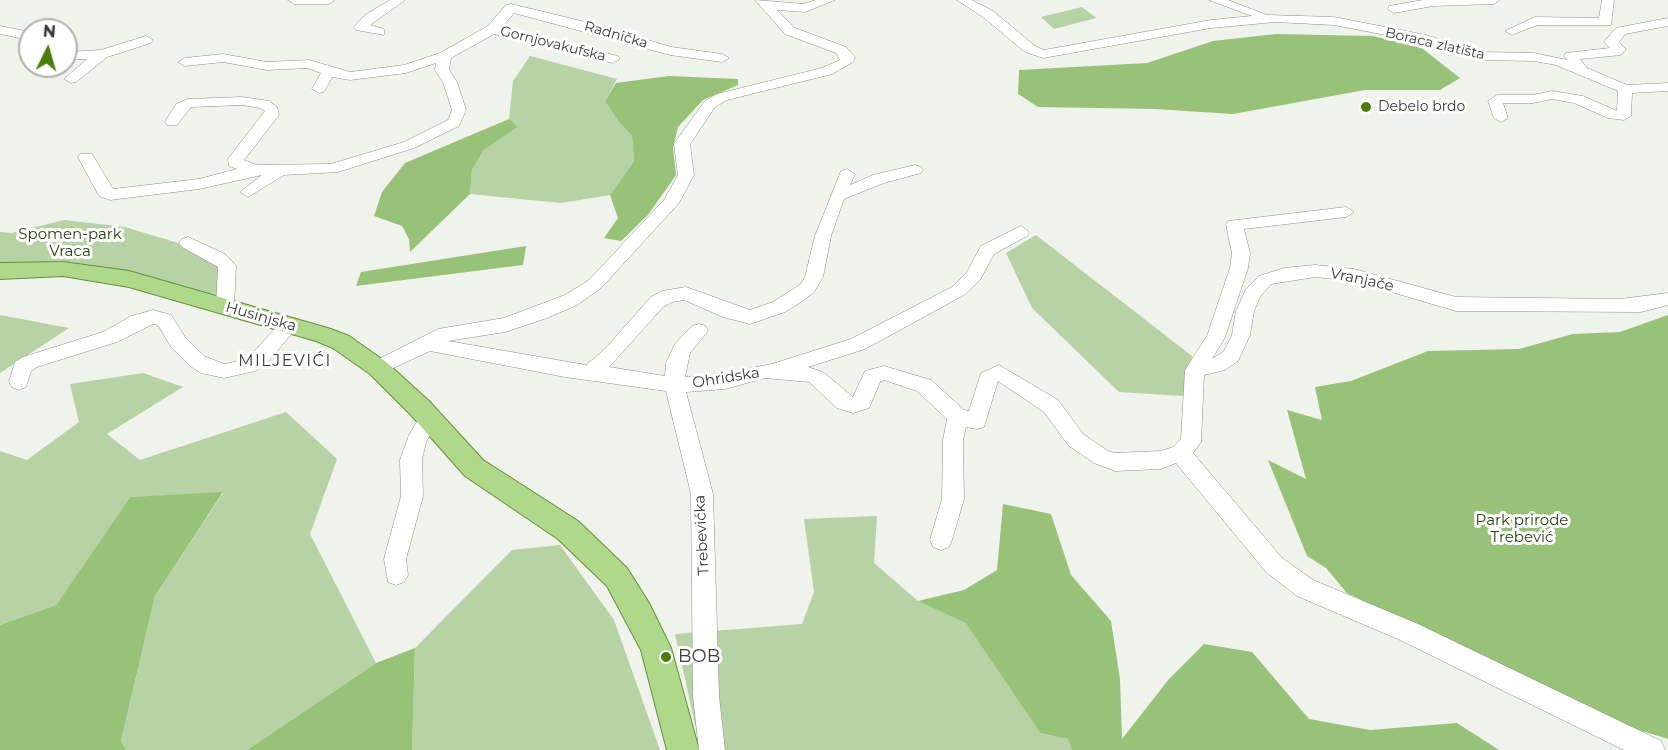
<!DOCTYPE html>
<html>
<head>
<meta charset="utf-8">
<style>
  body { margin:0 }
  #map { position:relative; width:1668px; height:750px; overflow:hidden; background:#eff3ec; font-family:Montserrat,sans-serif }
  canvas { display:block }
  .north { position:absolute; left:18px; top:18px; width:60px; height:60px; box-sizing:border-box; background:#fff; border:2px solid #b0b1af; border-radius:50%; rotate:5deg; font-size:16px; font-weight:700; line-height:24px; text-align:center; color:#393b38 }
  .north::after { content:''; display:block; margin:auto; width:21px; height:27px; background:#4b7d0d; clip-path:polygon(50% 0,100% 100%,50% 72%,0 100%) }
</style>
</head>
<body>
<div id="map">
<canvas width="1668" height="750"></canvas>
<div class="north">N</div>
</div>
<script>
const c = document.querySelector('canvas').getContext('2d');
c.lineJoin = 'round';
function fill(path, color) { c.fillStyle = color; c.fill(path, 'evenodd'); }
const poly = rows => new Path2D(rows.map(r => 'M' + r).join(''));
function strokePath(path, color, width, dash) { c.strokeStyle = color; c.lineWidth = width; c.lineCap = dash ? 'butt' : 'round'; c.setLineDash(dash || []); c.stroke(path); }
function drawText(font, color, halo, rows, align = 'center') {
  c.font = font + ' Montserrat,sans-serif'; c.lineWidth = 6; c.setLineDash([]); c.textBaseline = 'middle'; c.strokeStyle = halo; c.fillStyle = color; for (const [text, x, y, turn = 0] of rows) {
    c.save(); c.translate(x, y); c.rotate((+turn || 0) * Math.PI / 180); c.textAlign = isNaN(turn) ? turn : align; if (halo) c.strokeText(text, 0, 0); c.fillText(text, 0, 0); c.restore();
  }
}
fill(poly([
  [1082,7,1096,18,1054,29,1041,17],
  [530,56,617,79,605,101,618,121,632,136,634,161,610,195,561,203,470,194,472,170,484,150,518,127,509,119,513,81],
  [64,220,125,227,188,246,221,264,222,296,95,267,0,268,0,232,12,233],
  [1036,235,1192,356,1184,396,1119,392,1032,308,1006,253],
  [0,315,69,328,0,373],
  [143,373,183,387,107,434,140,460,286,412,337,459,310,534,376,663,247,750,126,750,121,741,155,596,223,493,130,497,56,605,0,625,0,451,27,460,79,422,70,384],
  [877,516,874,563,918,601,966,622,1040,733,1068,739,1072,750,706,750,698,738,675,634,802,624,814,592,804,519],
  [560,545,614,620,660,750,412,750,415,648,512,550]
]), '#b7d2a5');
fill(poly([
  [1276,34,1372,36,1419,46,1460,78,1440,90,1365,90,1233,114,1155,109,1038,107,1018,94,1019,70,1147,63,1213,41],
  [669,76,738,79,738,85,703,100,678,127,673,148,676,175,648,215,621,241,604,238,618,218,610,195,634,161,632,136,618,121,605,101,616,83],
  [509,119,518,127,484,150,472,170,470,194,410,252,409,239,402,226,374,216,382,192,405,163],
  [526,246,523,265,356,286,361,272],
  [1668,315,1668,739,1587,714,1482,658,1347,593,1326,568,1307,556,1268,460,1306,479,1287,410,1322,420,1315,387,1351,381,1428,351,1519,349,1573,334,1620,332],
  [223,492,155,596,121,741,126,750,0,750,0,625,56,605,130,497],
  [1003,504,1051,514,1071,575,1111,621,1120,679,1122,739,1169,679,1204,644,1252,652,1309,719,1370,730,1457,723,1499,750,1072,750,1068,739,1040,733,966,623,918,601,964,590,997,570],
  [415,648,412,750,247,750,376,663]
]), '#98c278');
const minor = poly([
  [288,0,335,0,329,4,294,4,288,0],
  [390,0,405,0,370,25,384,29,384,35,356,30,354,27,365,15,390,0],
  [755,0,804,4,816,0,835,0,805,12,777,10,795,28,846,47,855,57,853,62,832,74,727,100,715,107,690,144,694,175,679,203,601,288,577,305,547,318,505,332,448,341,586,365,605,349,651,297,662,291,686,287,750,310,773,302,801,284,805,277,815,236,841,171,847,169,855,174,850,185,873,175,915,165,921,167,923,170,921,173,884,183,844,199,831,236,823,277,814,292,804,300,785,312,750,324,723,317,684,300,672,302,663,307,609,367,665,376,666,363,675,344,692,326,699,324,706,326,708,331,690,353,685,377,725,373,772,364,851,339,952,287,967,272,981,246,1021,226,1029,232,1027,236,994,254,980,280,964,295,865,349,808,367,823,372,853,397,865,371,884,366,931,380,964,410,969,411,981,373,999,365,1058,400,1083,434,1108,451,1115,453,1161,451,1173,447,1181,439,1185,370,1207,336,1230,268,1232,253,1226,225,1228,221,1346,207,1354,212,1346,217,1244,229,1250,253,1248,268,1225,337,1212,359,1224,351,1232,335,1236,311,1246,289,1259,276,1284,268,1315,265,1354,269,1456,297,1620,299,1668,293,1668,305,1641,312,1456,311,1354,281,1315,277,1271,284,1260,297,1254,311,1250,335,1238,361,1225,370,1204,375,1201,442,1193,453,1282,558,1313,580,1418,624,1661,741,1665,750,1624,750,1400,640,1297,596,1266,572,1176,463,1161,469,1115,471,1094,463,1069,446,1044,412,998,381,984,427,977,429,966,427,963,440,964,499,952,540,949,547,941,550,933,547,930,540,942,499,943,440,947,419,917,391,884,380,880,382,869,408,853,413,837,408,809,382,765,378,725,389,686,392,713,494,719,696,725,750,699,750,693,696,691,494,666,391,565,377,430,351,378,375,371,373,368,368,371,363,438,329,504,318,565,295,589,280,664,200,678,175,674,144,705,101,717,94,822,68,840,60,836,53,785,34,755,0],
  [957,0,972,0,993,11,1035,46,1044,50,1211,20,1252,16,1209,0,1228,0,1267,15,1334,17,1426,35,1480,52,1534,53,1567,60,1564,56,1566,53,1610,48,1604,42,1616,28,1668,18,1668,26,1625,34,1619,42,1626,49,1621,55,1580,59,1587,68,1627,85,1668,83,1668,91,1632,93,1631,116,1624,120,1608,118,1574,103,1552,99,1533,103,1503,103,1508,118,1501,122,1494,118,1488,101,1497,95,1533,95,1552,91,1583,96,1617,111,1618,91,1556,65,1534,61,1480,60,1445,52,1422,42,1334,25,1275,22,1211,28,1043,58,1025,52,983,17,957,0],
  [1423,0,1500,0,1494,4,1433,6,1394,13,1388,9,1389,6,1423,0],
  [1602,0,1614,0,1611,25,1537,25,1512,35,1505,31,1535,17,1599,18,1602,0],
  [511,4,602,26,671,47,722,54,729,58,722,62,670,55,514,13,501,28,618,56,620,59,613,63,494,34,451,58,449,70,457,82,466,110,459,126,414,148,338,172,284,175,248,197,240,192,262,175,199,189,110,200,99,196,78,157,80,154,92,154,113,189,199,179,237,169,229,166,228,159,265,111,260,108,242,105,191,107,177,125,167,125,165,122,176,104,188,99,242,97,269,101,277,107,279,115,244,160,256,165,331,164,404,142,448,120,452,110,443,82,435,70,436,63,406,73,350,80,332,77,324,92,319,93,312,89,321,73,308,68,267,70,223,62,185,66,178,62,185,58,223,54,267,62,309,60,350,72,404,65,440,53,488,26,506,5,511,4],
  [0,26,30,32,30,40,0,34,0,26],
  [146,36,153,40,151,43,107,57,76,82,71,83,64,79,87,59,66,60,66,52,101,50,146,36],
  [188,237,225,254,236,265,234,307,231,312,219,312,216,307,218,267,182,247,179,243,182,239,188,237],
  [153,310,171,315,185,337,204,356,224,364,243,360,252,354,283,320,290,318,297,320,299,325,266,364,255,371,224,378,201,373,190,366,171,347,158,325,153,324,117,342,37,367,31,371,26,387,19,390,12,387,9,382,15,362,23,357,103,332,131,316,153,310],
  [429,411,436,413,439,419,426,442,422,460,423,496,406,559,408,575,404,582,396,585,388,582,384,559,401,496,400,460,409,435,422,413,429,411]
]);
const major = poly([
  [63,262,129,271,331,329,349,336,386,362,429,401,483,460,578,521,627,568,649,603,671,648,699,750,667,750,641,650,607,586,558,539,465,476,411,415,370,374,333,348,316,341,129,287,63,276,0,279,0,263,63,262]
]);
strokePath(minor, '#8b8f88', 1);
strokePath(major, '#65903b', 2);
fill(minor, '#fff');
fill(major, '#b0d88a');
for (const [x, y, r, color] of [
  [1366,107,6,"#4b7d0d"],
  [666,657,6,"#4b7d0d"]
]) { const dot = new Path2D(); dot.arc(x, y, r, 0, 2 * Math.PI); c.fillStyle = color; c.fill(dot); strokePath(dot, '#fff', 2); }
drawText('14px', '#393b38', '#fff', [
  ["Radnička",616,35,16],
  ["Gornjovakufska",553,44,14],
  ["Boraca zlatišta",1435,44,13]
]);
drawText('14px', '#393b38', '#fff', [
  ["Debelo brdo",1378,107]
], 'left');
drawText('15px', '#28420d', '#fff', [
  ["Spomen-park",70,235],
  ["Vraca",70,252],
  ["Park prirode",1522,521],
  ["Trebević",1522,538]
]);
drawText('15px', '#393b38', '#fff', [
  ["Vranjače",1362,280,12],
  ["Husinjska",261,317,16],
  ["Ohridska",726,378,-9],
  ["Trebevićka",702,535,-93]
]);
c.letterSpacing = '1.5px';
drawText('16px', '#393b38', '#fff', [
  ["MILJEVIĆI",285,361]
]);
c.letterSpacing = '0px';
drawText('18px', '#393b38', '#fff', [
  ["BOB",678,657]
], 'left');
</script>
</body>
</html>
